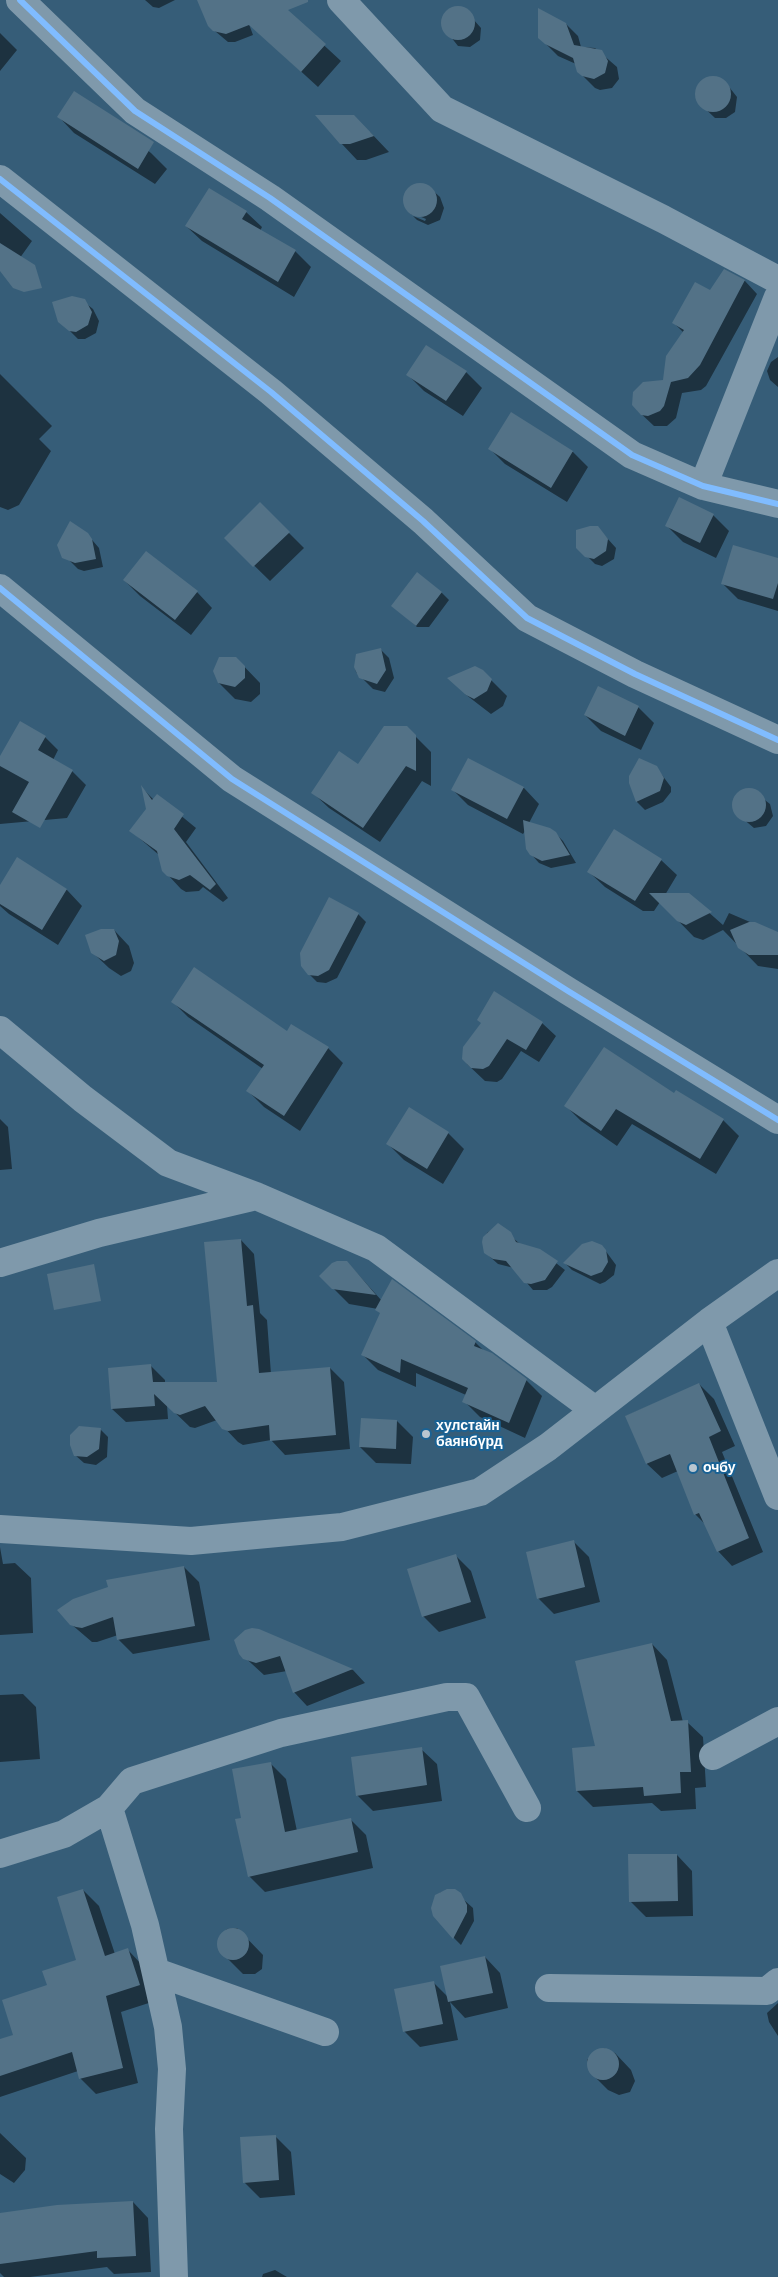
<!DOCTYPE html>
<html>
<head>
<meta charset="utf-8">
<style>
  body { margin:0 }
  canvas { display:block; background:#365d78 }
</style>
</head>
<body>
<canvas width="778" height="2277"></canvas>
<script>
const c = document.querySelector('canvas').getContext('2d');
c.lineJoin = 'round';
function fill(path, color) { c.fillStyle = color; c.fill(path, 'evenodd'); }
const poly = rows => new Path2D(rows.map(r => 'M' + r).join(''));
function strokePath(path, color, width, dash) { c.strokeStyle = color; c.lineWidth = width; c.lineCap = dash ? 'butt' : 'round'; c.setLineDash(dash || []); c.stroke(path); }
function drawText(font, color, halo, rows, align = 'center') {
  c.font = font + ' Arial,sans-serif'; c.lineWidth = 4; c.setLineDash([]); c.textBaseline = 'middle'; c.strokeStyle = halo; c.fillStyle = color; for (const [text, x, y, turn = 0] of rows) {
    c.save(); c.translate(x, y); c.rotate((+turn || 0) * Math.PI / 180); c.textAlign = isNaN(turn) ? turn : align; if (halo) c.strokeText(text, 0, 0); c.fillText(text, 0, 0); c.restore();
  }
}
fill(poly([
  [145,0,175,0,159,8,153,7],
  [454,9,465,10,481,28,480,40,470,47,458,46,443,27,444,16],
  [290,14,341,61,318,87,283,55],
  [246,16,253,35,235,42,228,42,209,26],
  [566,24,578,36,581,47,595,48,617,67,619,79,612,88,600,90,595,88,578,71,576,64,558,56,540,38],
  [0,33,17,50,0,71],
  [717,78,726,83,737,97,735,112,726,118,715,118,698,102,697,91,702,82],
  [74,92,151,153,167,169,155,184,74,133,59,117],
  [370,132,389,152,366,160,357,160,341,143],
  [420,184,431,189,440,197,444,208,440,220,428,225,417,220,413,216,425,221,426,219,412,213,412,215,404,200,408,189],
  [246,212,262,227,260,231,295,251,311,267,294,297,202,241,186,226],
  [0,213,32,241,12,269,0,260],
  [725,271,745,281,757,294,706,386,701,390,682,393,676,418,667,426,654,426,637,410,664,381,683,332,674,323,711,292],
  [79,298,93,309,99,321,96,333,85,339,78,339,65,326,54,303],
  [778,357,778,387,770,380,767,371,771,362],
  [466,372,482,388,463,416,424,391,408,375],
  [0,374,52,426,39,439,51,451,19,505,8,510,0,507],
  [490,449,573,452,588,467,567,502,505,464],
  [260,504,304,548,270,581,226,538],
  [713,515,729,531,716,558,683,542,667,526],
  [598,528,616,548,614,559,602,566,595,564,578,547],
  [87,534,99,548,103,567,84,571,78,569,60,551],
  [778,559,778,611,738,599,722,583],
  [124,580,197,592,212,608,191,635,140,596],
  [441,592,449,600,429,627,417,627,407,618],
  [381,650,389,658,394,678,385,692,373,689,356,672,355,667],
  [236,658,260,683,260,694,251,702,235,699,219,683],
  [482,671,507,696,503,706,491,714,465,694],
  [638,707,654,723,641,750,601,731,585,715],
  [407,728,431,752,431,786,422,781,380,842,329,808,313,793,358,766],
  [45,737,58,750,53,760,72,771,86,785,67,818,0,824,0,759],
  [656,767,671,787,671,792,663,802,645,810,637,802,630,783],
  [524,788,539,804,529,823,555,833,563,841,576,863,551,868,539,863,531,854,525,831,523,834,468,805,452,789],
  [143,789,154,800,157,796,196,828,186,842,228,898,223,902,203,887,199,891,186,892,181,889,168,875,159,855,131,831,147,809],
  [752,790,770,804,773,816,766,826,754,828,736,813,733,802,740,792],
  [18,859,67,890,82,906,58,945,9,914,0,906,0,887],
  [661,860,677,875,665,895,689,895,723,925,729,913,778,934,778,969,758,966,723,930,703,940,694,937,660,902,654,911,643,911,605,887,589,872],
  [358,914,366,922,337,978,326,983,317,982,309,974],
  [114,930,129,946,134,963,131,971,121,976,109,968,92,952],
  [172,1001,287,1032,328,1048,343,1063,300,1131,264,1107,248,1091,263,1069,188,1017],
  [542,1023,556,1036,539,1062,521,1051,502,1079,497,1082,485,1081,467,1064,463,1053],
  [674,1095,723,1120,739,1136,716,1174,632,1124,617,1146,581,1121,566,1106],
  [410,1109,448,1133,464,1149,443,1184,404,1160,388,1144],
  [0,1119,8,1127,12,1169,0,1170],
  [498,1225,520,1244,539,1250,565,1270,552,1287,547,1290,533,1290,514,1268,498,1264,489,1256,484,1247,487,1233],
  [241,1240,254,1254,260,1313,267,1320,271,1374,330,1368,344,1382,350,1449,285,1455,271,1440,243,1445,238,1442,217,1420,195,1428,190,1427,167,1405,168,1419,126,1422,112,1409,151,1366,165,1380,165,1383,218,1383],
  [602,1246,616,1265,614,1275,605,1282,600,1284,572,1270,565,1263],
  [347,1262,382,1301,475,1342,484,1351,526,1380,542,1396,525,1438,480,1417,464,1401,466,1395,416,1373,416,1387,378,1370,362,1354,381,1314,378,1309,349,1304,321,1276],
  [699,1384,714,1399,735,1446,722,1452,763,1552,732,1566,718,1551,705,1524,695,1514,678,1471,662,1478,647,1464,626,1416],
  [397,1421,413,1437,411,1464,376,1463,360,1447],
  [100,1429,108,1437,107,1457,96,1465,84,1463,75,1455],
  [573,1541,589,1557,600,1602,554,1614,538,1598],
  [0,1547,3,1564,15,1563,31,1578,33,1633,0,1635],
  [455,1555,471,1571,486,1618,439,1632,423,1616],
  [184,1567,199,1582,210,1640,133,1654,118,1639,118,1635,97,1642,92,1642,71,1624],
  [258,1630,353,1670,365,1683,307,1706,294,1692,287,1671,264,1675,240,1653],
  [652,1644,667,1660,683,1722,687,1722,703,1737,706,1787,695,1788,696,1809,661,1811,652,1803,593,1807,577,1791,597,1748],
  [23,1694,36,1707,40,1759,0,1762,0,1695],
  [421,1749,437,1764,442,1801,373,1811,357,1795],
  [270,1763,286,1779,297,1831,350,1819,366,1835,373,1868,265,1892,249,1876,243,1818],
  [677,1855,692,1871,693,1916,646,1917,630,1901],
  [83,1890,99,1906,115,1954,128,1950,143,1966,155,2001,121,2012,138,2083,96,2094,80,2078,78,2071,0,2097,0,2040,15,2035,48,1986,77,1961],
  [454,1891,473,1908,474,1921,461,1945,454,1938,436,1896,441,1892],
  [237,1928,263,1955,262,1969,255,1974,243,1974,218,1949,219,1937,227,1929],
  [485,1957,500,1973,508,2008,465,2018,450,2002,458,2040,420,2047,404,2031,433,1982,448,1997],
  [778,2003,778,2036,769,2022,767,2013],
  [604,2048,615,2053,631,2070,635,2081,630,2092,619,2095,608,2090,592,2074,587,2060,593,2053],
  [0,2133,26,2158,25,2170,14,2183,0,2174],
  [275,2136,291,2152,295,2195,260,2198,244,2182],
  [133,2202,148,2218,151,2272,114,2274,107,2267,30,2277,4,2277,0,2273,0,2214],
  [275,2270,287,2277,262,2277,263,2274]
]), '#0007');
fill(poly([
  [197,0,308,0,308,2,288,10,326,44,301,72,249,25,226,34,213,31,208,26],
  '441 23a17 17 0 1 1 34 0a17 17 0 1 1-34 0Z',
  [538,8,566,23,574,45,602,50,608,61,605,73,594,79,582,76,577,72,573,58,545,44,538,38],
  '695 94a18 18 0 1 1 36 0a18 18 0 1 1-36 0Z',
  [74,91,154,142,138,169,57,117],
  [315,115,354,115,374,136,350,144,340,144],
  '403 200a17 17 0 1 1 34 0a17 17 0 1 1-34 0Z',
  [209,188,247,211,242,219,296,250,278,282,185,226],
  [0,243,35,265,42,288,24,292,13,288,0,271],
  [724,269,745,280,700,365,688,378,671,382,664,406,660,411,648,416,641,415,632,405,633,392,643,382,663,380,666,356,684,330,672,323,695,282,710,290],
  [72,296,85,299,92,312,88,325,76,332,69,331,58,322,52,302],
  [426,345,467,371,446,401,406,375],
  [511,412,573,451,551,488,488,449],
  [679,497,714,514,700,543,665,526],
  [260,502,290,532,253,567,224,538],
  [70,521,88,533,92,539,96,559,75,563,62,558,57,545],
  [590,526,598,526,608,539,606,551,594,559,585,557,576,548,576,530],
  [733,545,778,558,778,583,773,599,721,584],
  [146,551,198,591,175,620,123,580],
  [417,572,442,592,416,626,391,606],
  [381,648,386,670,377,684,359,678,354,667,356,654],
  [219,657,236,657,245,666,245,678,235,687,218,683,213,671],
  [475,666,483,670,492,679,487,691,474,699,466,695,447,678],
  [598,686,639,706,625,736,584,715],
  [20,721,46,736,38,750,73,770,40,828,12,812,29,782,0,766,0,756],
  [384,726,407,726,416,735,416,771,406,766,363,828,311,793,339,751,358,764],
  [468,758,524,787,507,819,451,790],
  [639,758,657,766,664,778,660,791,636,802,629,783,629,776],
  [141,785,152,800,157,794,184,814,174,829,216,884,210,890,190,875,179,880,167,876,162,871,157,851,129,831,146,809],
  '732 805a17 17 0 1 1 34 0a17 17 0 1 1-34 0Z',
  [523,820,550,828,556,832,570,855,542,861,530,855,526,849],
  [614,829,662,859,635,901,587,872],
  [17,857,67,889,42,930,0,904,0,885],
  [649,893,689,893,712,912,686,925,677,921],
  [329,897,359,913,329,970,318,976,308,975,301,966,300,953],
  [749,922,755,922,778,932,778,955,749,955,738,948,730,930],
  [101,929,114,929,119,941,116,955,104,961,91,953,85,935],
  [194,967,287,1031,291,1024,329,1047,284,1116,246,1091,264,1065,171,1002],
  [494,991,543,1022,526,1050,507,1039,489,1066,483,1069,471,1068,462,1059,463,1047,481,1023,477,1020],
  [604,1047,674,1093,676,1090,724,1119,700,1159,616,1109,601,1131,564,1106],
  [409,1107,449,1132,427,1169,386,1144],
  [498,1223,511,1232,516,1242,540,1249,558,1261,545,1280,531,1284,524,1283,506,1261,493,1259,484,1253,482,1242,483,1237],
  [241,1239,247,1306,253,1305,259,1373,330,1367,336,1435,270,1441,269,1425,228,1431,222,1429,205,1406,180,1415,174,1413,154,1394,155,1406,111,1409,108,1368,151,1364,153,1382,217,1382,204,1242],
  [592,1241,602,1245,606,1250,608,1262,602,1272,591,1276,563,1263,582,1244],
  [337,1261,347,1261,376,1295,332,1289,319,1276,332,1263],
  [94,1264,101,1301,54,1310,47,1274],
  [392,1279,476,1341,474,1346,492,1353,527,1379,509,1423,462,1402,468,1388,401,1359,400,1373,361,1355,380,1313,375,1310],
  [699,1383,721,1431,709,1437,749,1538,717,1552,699,1513,694,1515,670,1454,646,1464,625,1416],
  [361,1418,397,1420,396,1449,359,1447],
  [79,1426,101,1428,99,1449,87,1457,74,1456,70,1445,70,1435],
  [574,1540,585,1587,537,1599,526,1552],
  [456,1554,471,1602,422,1617,407,1569],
  [184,1566,195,1626,117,1640,113,1617,82,1628,76,1627,70,1625,57,1610,73,1599,108,1587,106,1580],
  [252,1628,259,1629,353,1669,293,1693,280,1656,256,1663,243,1659,239,1654,234,1640,245,1630],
  [652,1643,671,1721,688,1720,691,1772,680,1772,681,1793,644,1796,643,1787,576,1791,572,1748,595,1746,575,1661],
  [422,1747,427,1785,356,1796,351,1757],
  [271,1762,285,1832,351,1818,358,1852,248,1877,235,1819,241,1818,232,1769],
  [628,1854,677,1854,678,1901,629,1902],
  [83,1889,105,1956,128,1948,140,1985,106,1996,123,2068,79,2079,72,2052,0,2076,0,2039,13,2035,2,2000,47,1985,42,1971,76,1960,57,1897],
  [447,1889,455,1889,461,1893,467,1905,467,1912,453,1939,433,1916,431,1908,435,1895],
  '217 1944a16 16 0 1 1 32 0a16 16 0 1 1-32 0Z',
  [485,1956,493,1993,448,2002,440,1966],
  [434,1981,443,2024,403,2032,394,1989],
  '587 2064a16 16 0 1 1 32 0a16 16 0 1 1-32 0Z',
  [276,2135,279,2180,243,2183,240,2137],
  [133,2201,136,2256,97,2258,97,2251,0,2264,0,2213,57,2205]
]), '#537287');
strokePath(poly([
  [20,0,135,111,270,198,632,455,703,486,778,504],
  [341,0,442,109,663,219,778,280],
  [0,179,271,392,423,521,527,618,635,674,778,740],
  [703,486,778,297],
  [0,588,232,779,568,991,778,1120],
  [0,1030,83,1099,168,1163,256,1196,376,1248,595,1410],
  [0,1263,99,1233,256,1196],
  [709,1322,778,1496],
  [0,1529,191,1541,342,1527,480,1492,548,1447,709,1322,778,1273],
  [713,1756,778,1721],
  [109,1808,132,1781,281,1733,447,1697,466,1697,527,1808],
  [0,1854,64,1834,109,1808,145,1925,168,2027,172,2069,169,2129,174,2277],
  [156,1972,325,2032],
  [549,1988,767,1991,778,1982]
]), '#7f99ab', 28);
strokePath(poly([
  [20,0,135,111,270,198,632,455,703,486,778,504],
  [0,179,271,392,423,521,527,618,635,674,778,740],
  [0,588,232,779,568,991,778,1120]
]), '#80bcff', 6);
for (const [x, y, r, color] of [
  [426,1434,5,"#b9c6d0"],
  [693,1468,5,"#b9c6d0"]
]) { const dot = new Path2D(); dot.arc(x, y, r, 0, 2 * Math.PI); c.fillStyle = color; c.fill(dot); strokePath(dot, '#1a6294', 2); }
drawText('bold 14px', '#fff', '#1a6294', [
  ["хулстайн",436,1426],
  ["баянбүрд",436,1442],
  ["очбу",703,1468]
], 'left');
</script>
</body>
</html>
